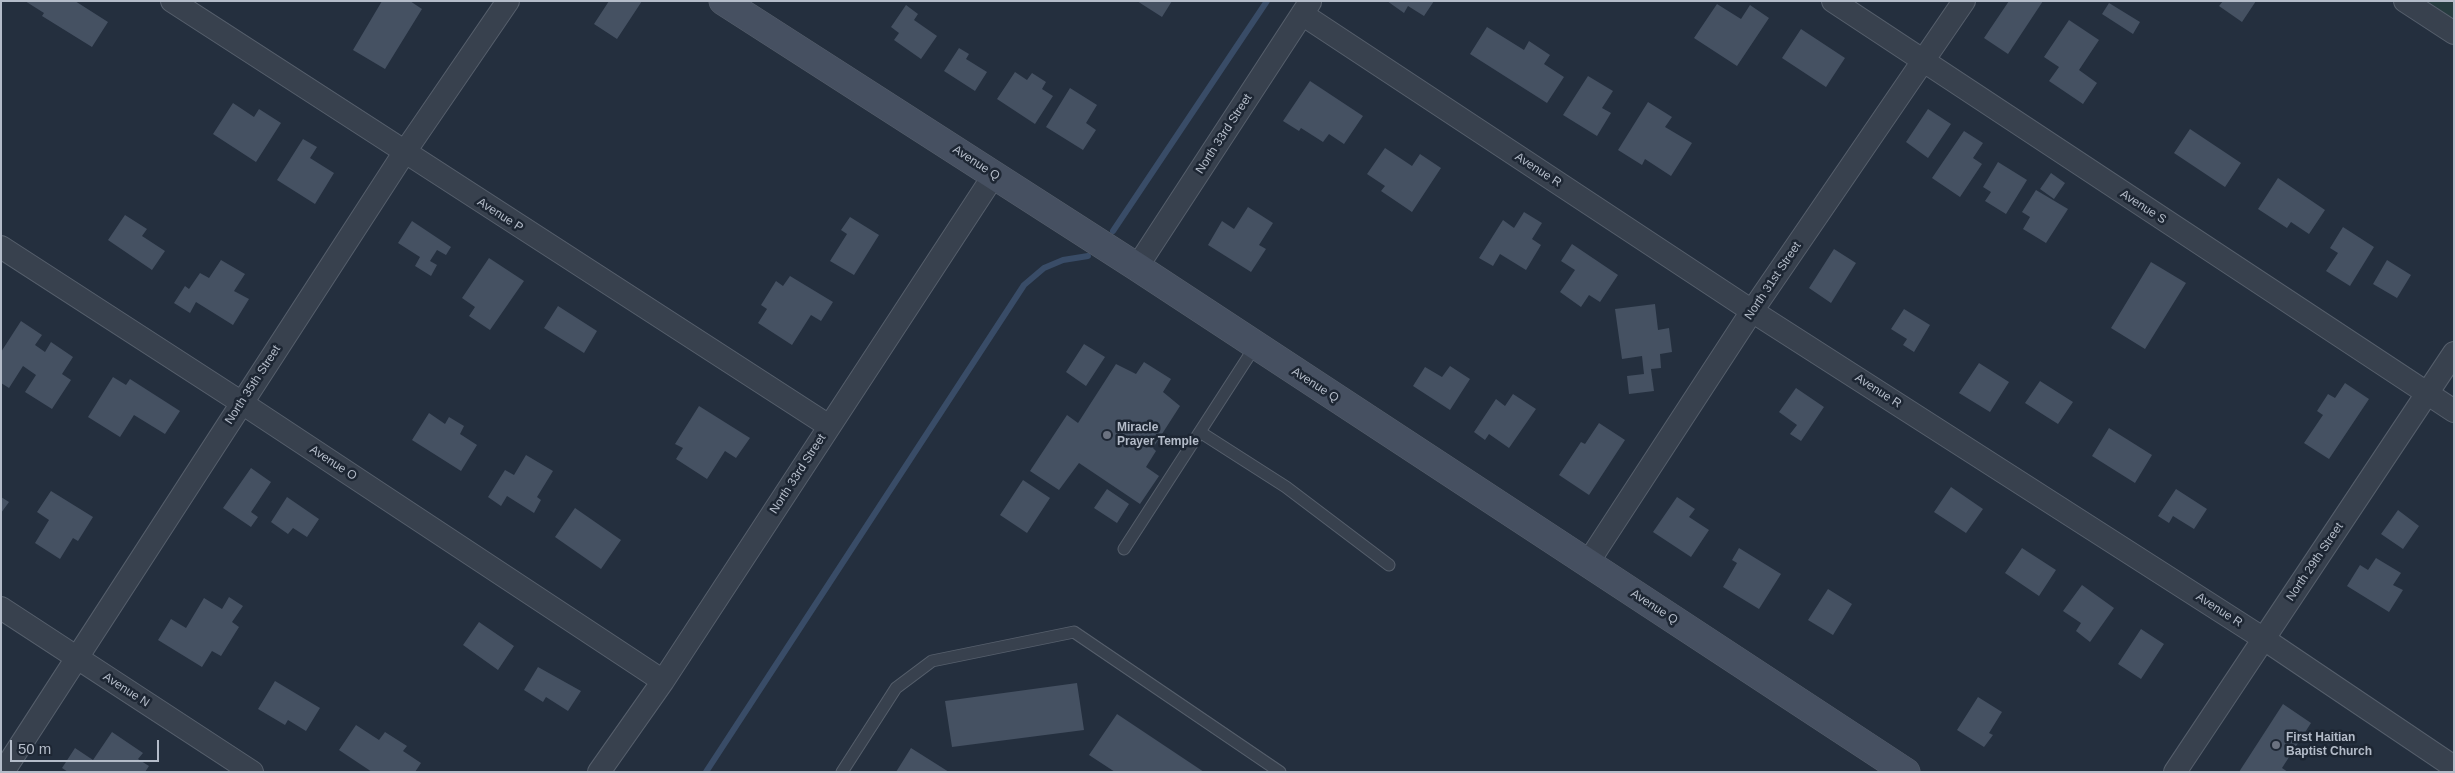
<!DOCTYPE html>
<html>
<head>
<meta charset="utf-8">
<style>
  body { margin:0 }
  #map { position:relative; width:2455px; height:773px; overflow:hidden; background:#242f3e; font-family:Helvetica,sans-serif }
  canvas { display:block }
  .frame { position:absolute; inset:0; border:2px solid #b4bcc9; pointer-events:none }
  .scale { position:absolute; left:10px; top:740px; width:149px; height:22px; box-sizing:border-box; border:2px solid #b4bcc9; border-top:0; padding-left:6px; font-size:15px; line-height:18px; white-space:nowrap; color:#b4bcc9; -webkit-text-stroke:4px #1d2633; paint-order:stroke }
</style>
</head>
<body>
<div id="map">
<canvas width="2455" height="773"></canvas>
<div class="frame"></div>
<div class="scale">50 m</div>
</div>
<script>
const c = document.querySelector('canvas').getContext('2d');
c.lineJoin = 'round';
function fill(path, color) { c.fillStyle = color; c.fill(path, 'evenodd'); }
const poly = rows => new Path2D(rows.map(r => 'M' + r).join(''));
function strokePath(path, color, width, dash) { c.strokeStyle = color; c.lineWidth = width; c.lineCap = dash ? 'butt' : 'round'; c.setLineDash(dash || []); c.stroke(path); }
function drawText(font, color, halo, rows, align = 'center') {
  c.font = font + ' Helvetica,sans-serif'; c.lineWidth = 5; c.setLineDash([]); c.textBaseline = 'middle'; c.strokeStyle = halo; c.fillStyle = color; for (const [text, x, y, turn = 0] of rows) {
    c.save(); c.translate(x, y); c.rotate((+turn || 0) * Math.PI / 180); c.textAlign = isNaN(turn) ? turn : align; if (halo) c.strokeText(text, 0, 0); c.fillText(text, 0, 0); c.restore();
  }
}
fill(poly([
  [2427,1,2454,1,2454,19]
]), '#263c3f');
strokePath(poly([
  [1113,231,1267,1],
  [706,772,1024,285,1044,268,1063,260,1088,256]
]), '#394c67', 6);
fill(poly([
  [25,1,75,1,108,22,92,47,42,16,44,13],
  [382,1,410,1,422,9,385,69,353,50],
  [609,1,642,1,617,39,594,24],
  [1137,1,1172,1,1162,17],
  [1387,1,1434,1,1424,16,1408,6,1404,13],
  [2009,1,2043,1,2008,54,1984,38],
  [2223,1,2256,1,2242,22,2219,6],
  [2109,3,2140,22,2133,34,2102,14],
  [1717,4,1741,19,1750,5,1769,18,1737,66,1694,38],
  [906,5,918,14,914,20,937,36,921,59,894,40,899,33,891,27],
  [2069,20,2099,40,2079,70,2097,83,2083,104,2049,81,2059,67,2044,57],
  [1487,27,1524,50,1529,41,1550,55,1544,64,1564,77,1547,103,1470,54],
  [1801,29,1845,58,1826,87,1782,58],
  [959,48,969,54,966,59,987,72,975,91,944,71],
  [1015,72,1027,80,1032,73,1046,82,1042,89,1053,96,1035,124,997,99],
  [1588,76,1613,91,1602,108,1611,113,1597,136,1563,115],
  [1310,81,1363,116,1344,144,1329,134,1323,142,1301,128,1299,131,1283,121],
  [1070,88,1097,105,1086,123,1096,130,1083,150,1046,127],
  [1648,102,1672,117,1665,127,1692,143,1671,176,1645,159,1642,165,1618,150],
  [233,103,254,117,259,109,281,123,256,162,213,134],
  [1928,109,1951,124,1928,158,1906,142],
  [2190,129,2241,163,2225,187,2174,153],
  [1964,131,1983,143,1973,158,1982,164,1960,197,1932,178],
  [303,139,317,147,310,158,334,173,315,204,277,180],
  [1385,148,1412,166,1420,154,1441,168,1412,212,1381,191,1385,186,1367,174],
  [1998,162,2027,180,2006,214,1985,201,1991,192,1983,187],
  [2051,173,2065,183,2054,199,2040,189],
  [2278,178,2325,210,2309,234,2291,222,2287,228,2258,209],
  [2036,190,2068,209,2046,243,2023,229,2030,217,2022,212],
  [1248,207,1273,223,1259,245,1266,249,1251,272,1208,245,1222,221,1234,229],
  [1524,212,1542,223,1532,239,1541,245,1526,270,1500,254,1493,266,1479,258,1503,220,1514,228],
  [125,215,147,229,142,236,165,251,152,270,108,240],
  [850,217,879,235,854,275,830,261,847,234,841,230],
  [412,221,451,247,446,255,437,250,430,261,437,265,431,276,415,266,420,257,398,243],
  [2343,227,2374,247,2350,286,2326,271,2338,253,2330,248],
  [1572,244,1618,275,1600,302,1589,295,1581,307,1560,292,1575,270,1561,261],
  [1834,249,1856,263,1831,303,1809,288],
  [489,258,524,281,490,330,469,316,475,307,462,298],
  [221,260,245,274,234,291,249,299,233,325,196,302,190,313,174,303,185,286,189,289,200,273,209,278],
  [2387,260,2411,275,2397,298,2373,284],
  [2151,262,2186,283,2145,349,2111,328],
  [790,276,833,302,821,321,811,315,792,345,758,323,767,309,761,305,776,281,783,286],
  [1655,304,1658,330,1669,328,1672,352,1660,354,1661,368,1651,369,1654,391,1629,394,1627,376,1644,374,1642,356,1622,359,1615,309],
  [558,306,597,331,584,353,544,328],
  [1904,309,1930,325,1914,352,1903,345,1907,339,1891,329],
  [21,321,42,335,35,345,45,352,51,342,73,357,62,374,71,380,52,409,25,392,36,375,23,366,9,388,1,383,1,352],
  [1084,344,1105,357,1086,386,1066,372],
  [1144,362,1171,379,1163,392,1180,406,1153,448,1156,451,1146,467,1159,476,1140,504,1079,463,1059,490,1030,471,1067,415,1078,423,1116,364,1136,374],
  [1979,363,2009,382,1990,412,1959,393],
  [1450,366,1470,379,1450,410,1413,386,1425,367,1442,377],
  [113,377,126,385,130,379,180,411,165,434,134,415,120,437,88,417],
  [2040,381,2073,402,2058,424,2025,403],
  [2345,383,2369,399,2329,459,2304,443,2323,415,2317,411,2328,394,2335,398],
  [1796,388,1824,407,1801,441,1790,434,1797,425,1779,412],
  [1513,394,1536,409,1509,448,1489,434,1485,440,1474,432,1496,399,1505,406],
  [699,406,750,438,736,458,725,451,707,479,676,459,683,448,675,444],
  [429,413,445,424,449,417,464,426,460,434,477,445,461,471,412,440],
  [1599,423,1625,440,1589,495,1559,475,1581,442,1585,444],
  [2109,428,2152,455,2135,483,2092,456],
  [526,455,553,471,537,497,541,500,534,513,507,496,501,506,488,497,505,470,514,475],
  [251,468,271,482,251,512,258,517,251,527,223,508],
  [1023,480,1050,498,1027,533,1000,515],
  [1951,487,1983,509,1966,533,1934,512],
  [1107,489,1129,504,1117,523,1094,508],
  [2176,489,2207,509,2194,529,2173,516,2169,523,2158,516],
  [51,491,93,517,78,541,73,538,60,559,35,543,49,520,37,512],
  [1,497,9,502,1,513],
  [287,497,319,519,307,537,293,528,288,534,271,522],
  [1677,497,1695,509,1689,517,1709,530,1691,557,1653,532],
  [575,508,621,540,601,569,555,537],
  [2398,510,2419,526,2403,549,2381,534],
  [1739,548,1781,574,1759,609,1723,587,1737,563,1732,560],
  [2022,548,2056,570,2039,596,2005,573],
  [2376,558,2401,573,2393,585,2403,590,2389,612,2347,586,2360,565,2368,570],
  [2082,585,2114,608,2090,642,2076,631,2081,623,2063,611],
  [1828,589,1852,604,1833,635,1808,620],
  [229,597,243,606,232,622,239,627,221,656,212,651,202,667,158,640,171,619,186,628,204,598,222,609],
  [479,622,514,646,498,670,463,645],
  [2141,629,2164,644,2141,679,2118,664],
  [538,667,581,691,568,711,546,697,543,702,524,690],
  [275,681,320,708,306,731,288,720,285,725,258,709],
  [1077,683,1084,730,952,747,945,701],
  [1978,697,2002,712,1989,733,1993,735,1984,747,1957,730],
  [2283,704,2311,723,2282,768,2288,772,2239,772],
  [1117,714,1204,772,1115,772,1089,755],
  [356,725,379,740,385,732,407,746,403,751,421,763,415,772,372,772,339,750],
  [112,732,143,753,138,759,149,766,145,772,68,772,62,768,75,748,93,760],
  [911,748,949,772,896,772]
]), '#455162');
const lane = poly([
  [1200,432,1286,487,1389,565],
  [1124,549,1256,345],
  [842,772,896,688,932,661,1074,632,1280,772]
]);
const street = poly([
  [172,1,829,426],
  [1833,1,2454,411],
  [2405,1,2454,33],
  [1302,14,1752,311,2264,639,2454,767],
  [1,247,242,403,663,681],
  [1137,267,1310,2],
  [1587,564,1752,311,1964,1],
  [1,608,252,772],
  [3,772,404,153,508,1],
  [599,772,663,681,994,175],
  [2175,772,2454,353]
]);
const secondary = poly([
  [723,1,1137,267,1906,772]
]);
strokePath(lane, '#565f6c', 13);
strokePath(street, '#565f6c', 24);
strokePath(secondary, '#565f6c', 29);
strokePath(lane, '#38414e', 11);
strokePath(street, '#38414e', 22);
strokePath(secondary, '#465061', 28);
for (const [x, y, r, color] of [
  [1107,435,5,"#6b7280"],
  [2276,745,5,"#6b7280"]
]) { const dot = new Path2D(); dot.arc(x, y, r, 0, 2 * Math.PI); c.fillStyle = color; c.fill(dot); strokePath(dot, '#1d2633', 2); }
drawText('12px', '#b4bcc9', '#1d2633', [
  ["North 33rd Street",1224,134,-57],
  ["Avenue Q",976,163,33],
  ["Avenue R",1538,170,33],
  ["Avenue S",2143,207,33],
  ["Avenue P",500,215,33],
  ["North 31st Street",1773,281,-56],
  ["North 35th Street",253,385,-57],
  ["Avenue Q",1315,385,33],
  ["Avenue R",1878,391,33],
  ["Avenue O",333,463,33],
  ["North 33rd Street",798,474,-57],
  ["North 29th Street",2315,562,-56],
  ["Avenue Q",1654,607,33],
  ["Avenue R",2219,610,33],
  ["Avenue N",126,690,33]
]);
drawText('bold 12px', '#b4bcc9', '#1d2633', [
  ["Miracle",1117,428],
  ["Prayer Temple",1117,442],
  ["First Haitian",2286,738],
  ["Baptist Church",2286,752]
], 'left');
</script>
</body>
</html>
